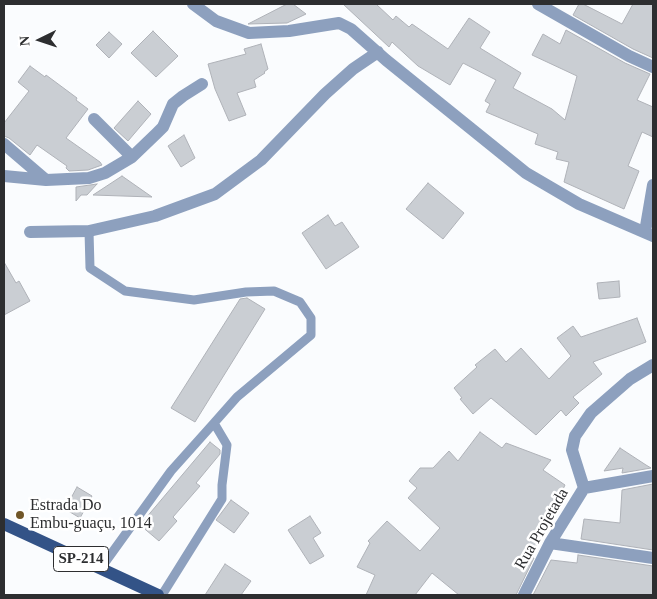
<!DOCTYPE html>
<html>
<head>
<meta charset="utf-8">
<style>
  body { margin:0 }
  #map { position:relative; width:657px; height:599px; overflow:hidden; background:#fafcfe; font-family:"Times New Roman",serif }
  canvas { display:block }
  .frame { position:absolute; inset:0; border:5px solid #2d2e30; pointer-events:none }
  .north { position:absolute; left:15px; top:15px; width:50px; height:50px; -webkit-text-stroke:4px #fff; paint-order:stroke; rotate:266deg; font-size:14px; font-weight:700; line-height:20px; text-align:center; color:#2d2e30 }
  .north::after { content:''; display:block; margin:auto; width:18px; height:22px; background:#2d2e30; clip-path:polygon(50% 0,100% 100%,50% 72%,0 100%) }
</style>
</head>
<body>
<div id="map">
<canvas width="657" height="599"></canvas>
<div class="frame"></div>
<div class="north">N</div>
</div>
<script>
const c = document.querySelector('canvas').getContext('2d');
c.lineJoin = 'round';
function fill(path, color) { c.fillStyle = color; c.fill(path, 'evenodd'); }
const poly = rows => new Path2D(rows.map(r => 'M' + r).join(''));
function strokePath(path, color, width, dash) { c.strokeStyle = color; c.lineWidth = width; c.lineCap = dash ? 'butt' : 'round'; c.setLineDash(dash || []); c.stroke(path); }
function drawText(font, color, halo, rows, align = 'center') {
  c.font = font + ' "Times New Roman",serif'; c.lineWidth = 5; c.setLineDash([]); c.textBaseline = 'middle'; c.strokeStyle = halo; c.fillStyle = color; for (const [text, x, y, turn = 0] of rows) {
    c.save(); c.translate(x, y); c.rotate((+turn || 0) * Math.PI / 180); c.textAlign = isNaN(turn) ? turn : align; if (halo) c.strokeText(text, 0, 0); c.fillText(text, 0, 0); c.restore();
  }
}
const building = poly([
  [287,4,293,4,306,14,287,23,248,24,287,4],
  [343,4,376,4,393,20,396,16,409,27,412,24,448,49,469,18,490,32,480,48,521,73,513,88,552,109,565,120,577,76,532,55,543,34,560,44,566,30,625,63,650,74,637,100,653,107,653,137,642,132,628,166,639,171,624,209,564,182,569,162,556,159,558,152,535,144,538,134,486,112,490,104,485,101,496,80,463,63,450,85,418,66,392,42,389,47,343,4],
  [579,4,583,4,622,24,633,4,653,4,653,58,633,49,573,15,579,4],
  [153,31,178,56,156,77,131,53,153,31],
  [109,32,122,44,109,58,96,45,109,32],
  [261,44,268,69,264,72,265,73,254,80,256,87,237,93,246,115,229,121,215,89,208,64,246,54,244,49,261,44],
  [30,66,45,77,46,75,77,98,76,100,88,109,66,138,100,162,102,165,88,170,69,171,66,168,67,166,37,145,30,155,9,138,4,136,4,123,29,91,18,82,30,66],
  [138,101,151,114,128,141,114,128,138,101],
  [184,135,195,158,181,167,168,146,184,135],
  [122,176,152,197,93,195,122,176],
  [428,183,464,213,443,239,406,209,428,183],
  [97,184,87,195,81,195,76,201,76,187,97,184],
  [328,215,335,226,342,222,359,247,326,269,302,233,328,215],
  [4,262,16,283,19,281,30,301,4,315,4,262],
  [619,281,620,297,599,299,597,283,619,281],
  [247,298,265,309,195,422,171,408,240,299,247,298],
  [637,318,646,342,593,362,602,374,573,397,579,403,566,416,561,410,536,435,491,398,473,414,460,399,462,398,454,388,477,367,475,365,495,349,506,362,521,348,549,379,571,356,557,338,573,326,581,337,637,318],
  [480,432,502,448,506,443,551,460,543,470,565,485,531,557,534,558,516,595,459,595,432,573,415,595,366,595,375,575,357,567,370,543,368,541,387,521,420,551,440,528,408,498,417,488,409,481,420,468,433,468,449,451,458,461,480,432],
  [210,442,220,450,220,454,196,483,200,486,173,517,177,521,159,541,140,525,210,442],
  [620,448,646,465,651,468,622,473,623,468,604,471,620,448],
  [653,484,653,550,581,539,584,519,620,523,622,490,653,484],
  [77,487,92,496,80,518,65,509,77,487],
  [231,500,249,513,234,533,216,520,231,500],
  [310,516,321,533,313,538,324,556,310,564,288,530,310,516],
  [578,555,653,566,653,595,533,595,551,560,577,563,578,555],
  [225,564,251,581,241,595,205,595,225,564]
]);
fill(building, '#caced3');
strokePath(building, '#afb2b8', 1);
strokePath(poly([
  [89,231,90,268,125,291,194,300,246,292,274,291,300,302,311,318,311,335,237,397,214,423,227,445,222,485,222,499,162,595],
  [101,568,171,471,214,423]
]), '#8da0be', 9);
strokePath(poly([
  [193,4,216,21,249,33,289,31,339,23,351,29,386,60,526,173,579,204,653,236],
  [538,4,629,56,653,67],
  [94,119,132,157],
  [4,144,46,180],
  [4,176,46,180,89,178,105,173,132,157,157,133,163,127,173,104,183,96,202,84],
  [30,232,89,231,155,216,215,194,261,160,325,94,353,69,378,52],
  [645,232,653,185],
  [584,488,572,450,575,436,591,413,630,379,653,365],
  [550,543,653,558],
  [524,595,550,543,584,488,653,476]
]), '#8da0be', 12);
strokePath(poly([
  [4,524,158,595]
]), '#335387', 12);
for (const [x, y, r, color] of [
  [20,515,5,"#705628"]
]) { const dot = new Path2D(); dot.arc(x, y, r, 0, 2 * Math.PI); c.fillStyle = color; c.fill(dot); strokePath(dot, '#fff', 2); }
for (const [x, y, w] of [
  [81,559,55]
]) { const box = new Path2D(); box.roundRect(x - w / 2, y - 12.5, w, 25, 4); c.fillStyle = '#fff'; c.fill(box); strokePath(box, '#2d2e30', 1); }
drawText('bold 15px', '#2d2e30', null, [
  ["SP-214",81,559]
]);
drawText('16px', '#2d2e30', '#fff', [
  ["Estrada Do",30,506],
  ["Embu-guaçu, 1014",30,524]
], 'left');
drawText('16px', '#2d2e30', '#fff', [
  ["Rua Projetada",542,529,-60]
]);
</script>
</body>
</html>
